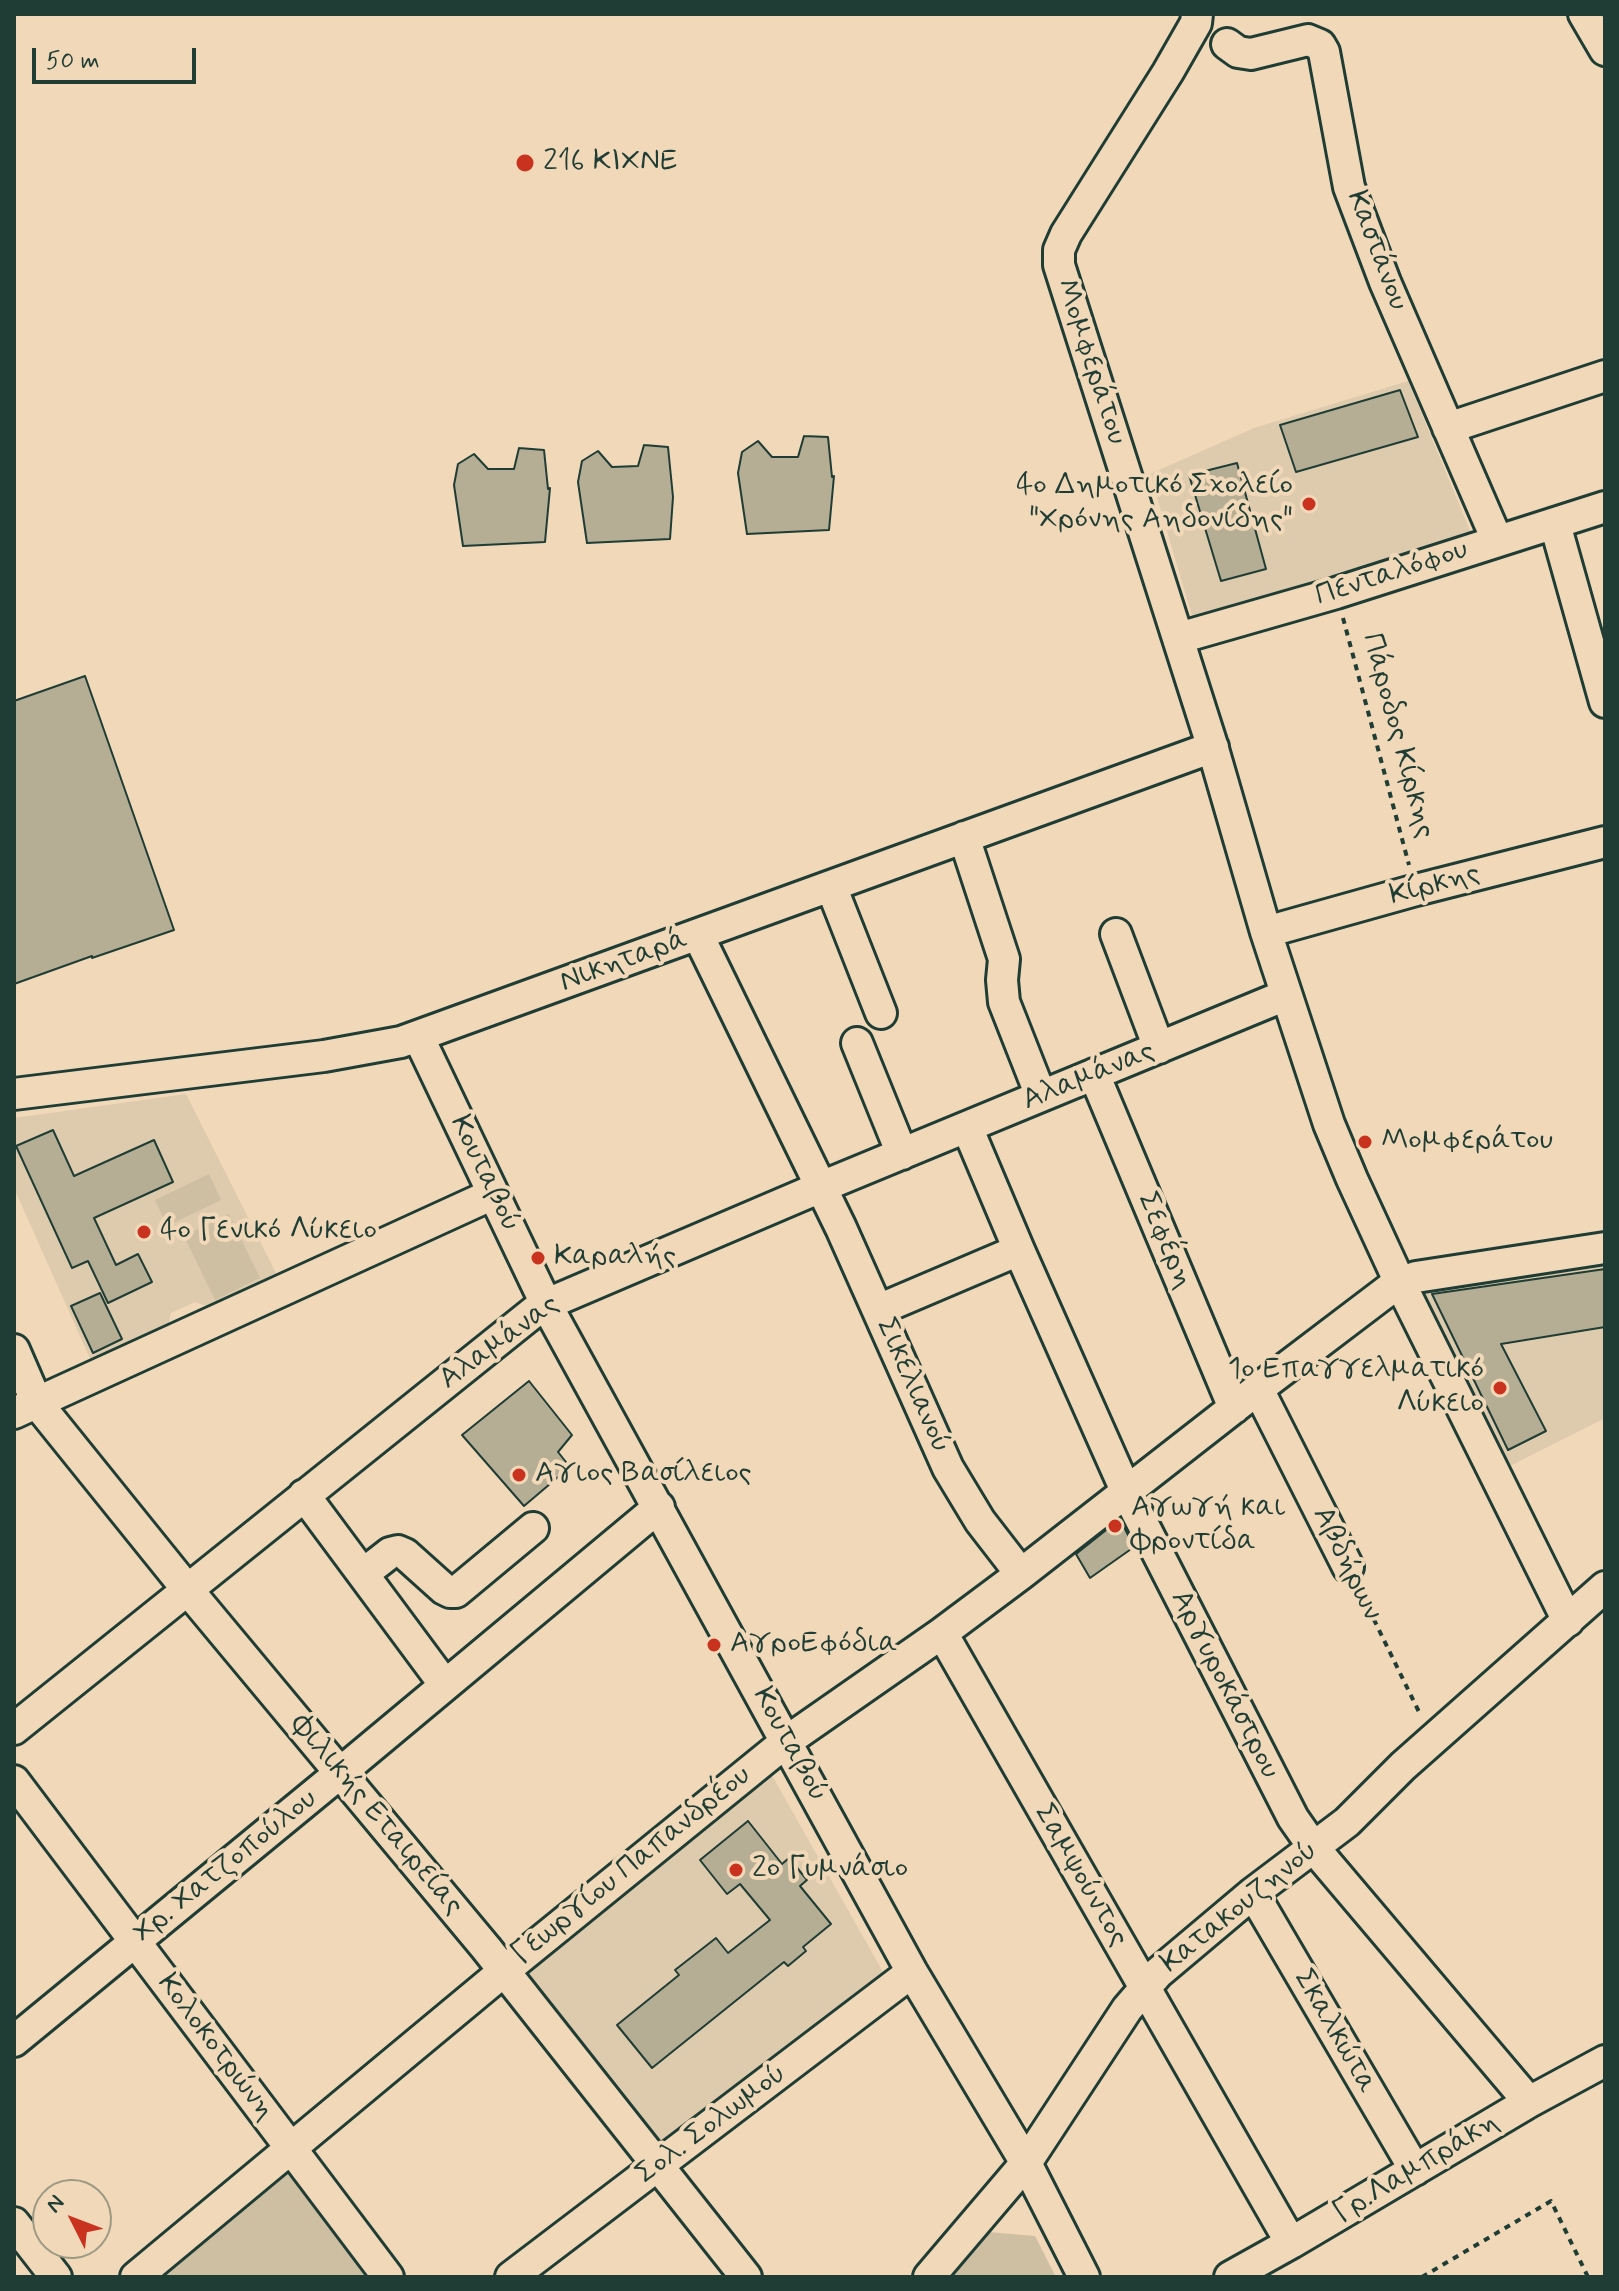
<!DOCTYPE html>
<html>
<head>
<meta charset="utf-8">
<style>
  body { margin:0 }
  #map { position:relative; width:1619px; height:2291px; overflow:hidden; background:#f0d8b8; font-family:Mynerve,sans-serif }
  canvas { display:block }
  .frame { position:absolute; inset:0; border:16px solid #1f3d34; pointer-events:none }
  .north { position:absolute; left:32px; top:2179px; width:80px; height:80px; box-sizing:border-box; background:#f0d8b8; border:2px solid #9c9a83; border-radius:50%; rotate:312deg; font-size:22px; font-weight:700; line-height:32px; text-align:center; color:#1f3d34 }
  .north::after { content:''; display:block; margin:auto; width:28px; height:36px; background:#c8321e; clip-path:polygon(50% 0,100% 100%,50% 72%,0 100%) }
  .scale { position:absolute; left:32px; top:48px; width:164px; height:36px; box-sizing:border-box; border:4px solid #1f3d34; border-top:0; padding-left:10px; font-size:24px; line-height:28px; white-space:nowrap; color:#1f3d34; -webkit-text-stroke:6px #f0d8b8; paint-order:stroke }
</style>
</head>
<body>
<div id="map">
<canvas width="1619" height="2291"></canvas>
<div class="frame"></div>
<div class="north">N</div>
<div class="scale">50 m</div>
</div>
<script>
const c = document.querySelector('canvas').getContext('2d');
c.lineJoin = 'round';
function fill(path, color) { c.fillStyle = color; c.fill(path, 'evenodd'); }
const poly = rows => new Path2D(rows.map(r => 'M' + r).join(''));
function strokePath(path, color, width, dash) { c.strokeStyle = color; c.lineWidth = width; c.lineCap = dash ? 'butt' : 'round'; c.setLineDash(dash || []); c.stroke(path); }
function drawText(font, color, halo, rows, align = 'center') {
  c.font = font + ' Mynerve,sans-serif'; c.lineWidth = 8; c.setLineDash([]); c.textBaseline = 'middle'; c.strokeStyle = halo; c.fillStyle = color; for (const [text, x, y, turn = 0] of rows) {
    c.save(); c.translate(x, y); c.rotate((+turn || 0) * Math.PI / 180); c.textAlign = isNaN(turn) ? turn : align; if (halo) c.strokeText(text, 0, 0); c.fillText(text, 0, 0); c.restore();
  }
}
fill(poly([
  [1408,381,1471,533,1193,619,1150,474,1254,428],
  [186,1094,277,1275,210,1307,195,1302,171,1313,168,1327,92,1363,14,1188,14,1118],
  [1605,1260,1605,1418,1506,1468,1414,1288],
  [769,1770,883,1972,662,2143,525,1970]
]), '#decbad');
fill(poly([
  [209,1174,221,1200,167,1226,155,1200],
  [229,1214,260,1278,215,1300,184,1236],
  [285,2169,367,2277,154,2277],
  [988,2232,1035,2236,1056,2277,948,2277]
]), '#cebfa2');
const building = poly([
  [1400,390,1418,437,1296,472,1280,425,1400,390],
  [804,436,828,437,832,477,834,476,829,530,747,534,738,473,742,452,758,441,772,457,798,457,804,436],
  [644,445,668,447,673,497,670,539,587,543,578,482,582,461,598,451,612,467,638,466,644,445],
  [519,448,544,450,548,489,550,488,545,542,463,546,454,485,458,464,474,454,488,469,514,469,519,448],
  [1237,463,1266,569,1221,581,1189,475,1237,463],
  [85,676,174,930,92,958,92,956,14,984,14,701,85,676],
  [53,1130,74,1176,154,1140,173,1182,94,1218,116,1265,138,1254,152,1282,108,1303,88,1261,72,1268,16,1146,53,1130],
  [1605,1269,1605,1327,1501,1344,1546,1431,1508,1450,1432,1294,1605,1269],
  [100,1293,122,1339,93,1353,71,1306,100,1293],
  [529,1381,572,1435,558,1452,570,1467,524,1506,462,1435,529,1381],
  [1120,1519,1134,1547,1090,1578,1076,1554,1120,1519],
  [748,1821,782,1864,789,1858,807,1880,800,1886,831,1924,803,1947,806,1951,788,1966,784,1962,652,2068,617,2025,679,1975,675,1970,716,1938,728,1953,770,1920,740,1884,727,1894,700,1860,748,1821]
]);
fill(building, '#b5ad94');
strokePath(building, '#1f3d34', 2);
const minor = poly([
  [1197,14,1196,23,1168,72,1066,234,1059,250,1059,265,1211,742,1266,932,1329,1124,1352,1179,1400,1283,1568,1621],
  [1584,14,1605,50],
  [1227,44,1238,52,1251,54,1308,40,1320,45,1324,52,1349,187,1385,282,1497,540],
  [1448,428,1605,376],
  [1555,524,1605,702],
  [1179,638,1336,593,1605,507],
  [964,837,1004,959,1002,980,1004,1002,1041,1096],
  [831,886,881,1013],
  [1266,932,1416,890,1605,842],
  [1116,934,1159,1048],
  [698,935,841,1228,948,1468,980,1521,1021,1574],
  [418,1036,546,1304,912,1972,1026,2163,1084,2277],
  [857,1043,902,1154],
  [1094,1074,1234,1408],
  [14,1094,324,1056,401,1042,1213,747],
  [967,1127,1019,1250,1127,1493,1293,1818,1314,1848,1529,2102],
  [878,1310,1019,1250],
  [14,1350,37,1403,187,1589,486,1948,746,2277],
  [1258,1389,1348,1567],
  [14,1413,493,1194],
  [304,1495,445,1685],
  [363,1574,390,1553,398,1551,405,1554,444,1589,450,1592,456,1592,533,1528],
  [942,1633,1291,2243],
  [14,1729,540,1307,821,1187,1286,995],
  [14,1781,388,2277],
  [1253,1893,1415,2170],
  [14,2041,340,1773,659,1507],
  [14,2223,56,2277],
  [136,2277,504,1971,787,1741,942,1633,1021,1574,1258,1389,1391,1288,1416,1277,1605,1248],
  [511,2277,912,1972],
  [929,2277,1026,2163,1127,2009,1158,1973,1253,1893,1347,1822,1403,1766,1605,1587],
  [1230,2277,1291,2243,1529,2102,1605,2061]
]);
strokePath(minor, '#1f3d34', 36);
strokePath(poly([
  [1343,618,1409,865],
  [1358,1587,1421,1716],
  [1422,2277,1551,2201,1588,2277]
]), '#1f3d34', 4, [6, 6]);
strokePath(minor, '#f0d8b8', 30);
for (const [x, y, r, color] of [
  [525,163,10,"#c8321e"],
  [1309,504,8,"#c8321e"],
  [1365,1142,8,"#c8321e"],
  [144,1232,8,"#c8321e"],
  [538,1258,8,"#c8321e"],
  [1500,1388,8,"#c8321e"],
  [519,1475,8,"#c8321e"],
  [1115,1526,8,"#c8321e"],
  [714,1645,8,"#c8321e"],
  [736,1870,8,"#c8321e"]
]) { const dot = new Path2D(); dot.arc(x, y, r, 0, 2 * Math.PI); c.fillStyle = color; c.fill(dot); strokePath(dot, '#f0d8b8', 3); }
drawText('30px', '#1f3d34', '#f0d8b8', [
  ["216 ΚΙΧΝΕ",543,163],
  ["4ο Δημοτικό Σχολείο",1293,487,"right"],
  ["\"Χρόνης Αηδονίδης\"",1293,521,"right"],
  ["Μομφεράτου",1381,1142],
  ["4ο Γενικό Λύκειο",160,1232],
  ["Καραλής",554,1258],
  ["1ο Επαγγελματικό",1484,1371,"right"],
  ["Λύκειο",1484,1405,"right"],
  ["Αγιος Βασίλειος",535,1475],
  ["Αγωγή και",1131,1509],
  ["Φροντίδα",1131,1543],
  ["ΑγροΕφόδια",730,1645],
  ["2ο Γυμνάσιο",752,1870]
], 'left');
drawText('30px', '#1f3d34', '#f0d8b8', [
  ["Καστάνου",1376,251,69],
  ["Μομφεράτου",1090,362,72],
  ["Πενταλόφου",1392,574,-18],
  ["Πάροδος Κίρκης",1397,736,75],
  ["Κίρκης",1435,886,-15],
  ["Νικηταρά",624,962,-20],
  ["Αλαμάνας",1089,1077,-22],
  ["Κουταβού",484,1174,64],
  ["Σεφέρη",1164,1241,67],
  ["Αλαμάνας",500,1343,-36],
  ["Σικελιανού",912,1386,66],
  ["Αβδήρων",1346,1564,64],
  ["Αργυροκάστρου",1224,1685,63],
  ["Κουταβού",789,1745,61],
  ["Φιλικής Εταιρείας",376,1816,50],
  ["Γεωργίου Παπανδρέου",632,1866,-39],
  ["Χρ. Χατζοπούλου",226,1867,-39],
  ["Σαμψούντος",1080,1876,60],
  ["Κατακουζηνού",1240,1908,-39],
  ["Σκαλκώτα",1334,2032,60],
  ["Κολοκοτρώνη",215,2048,53],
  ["Σολ. Σολωμού",712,2125,-37],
  ["Γρ.Λαμπράκη",1417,2169,-31]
]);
</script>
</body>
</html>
